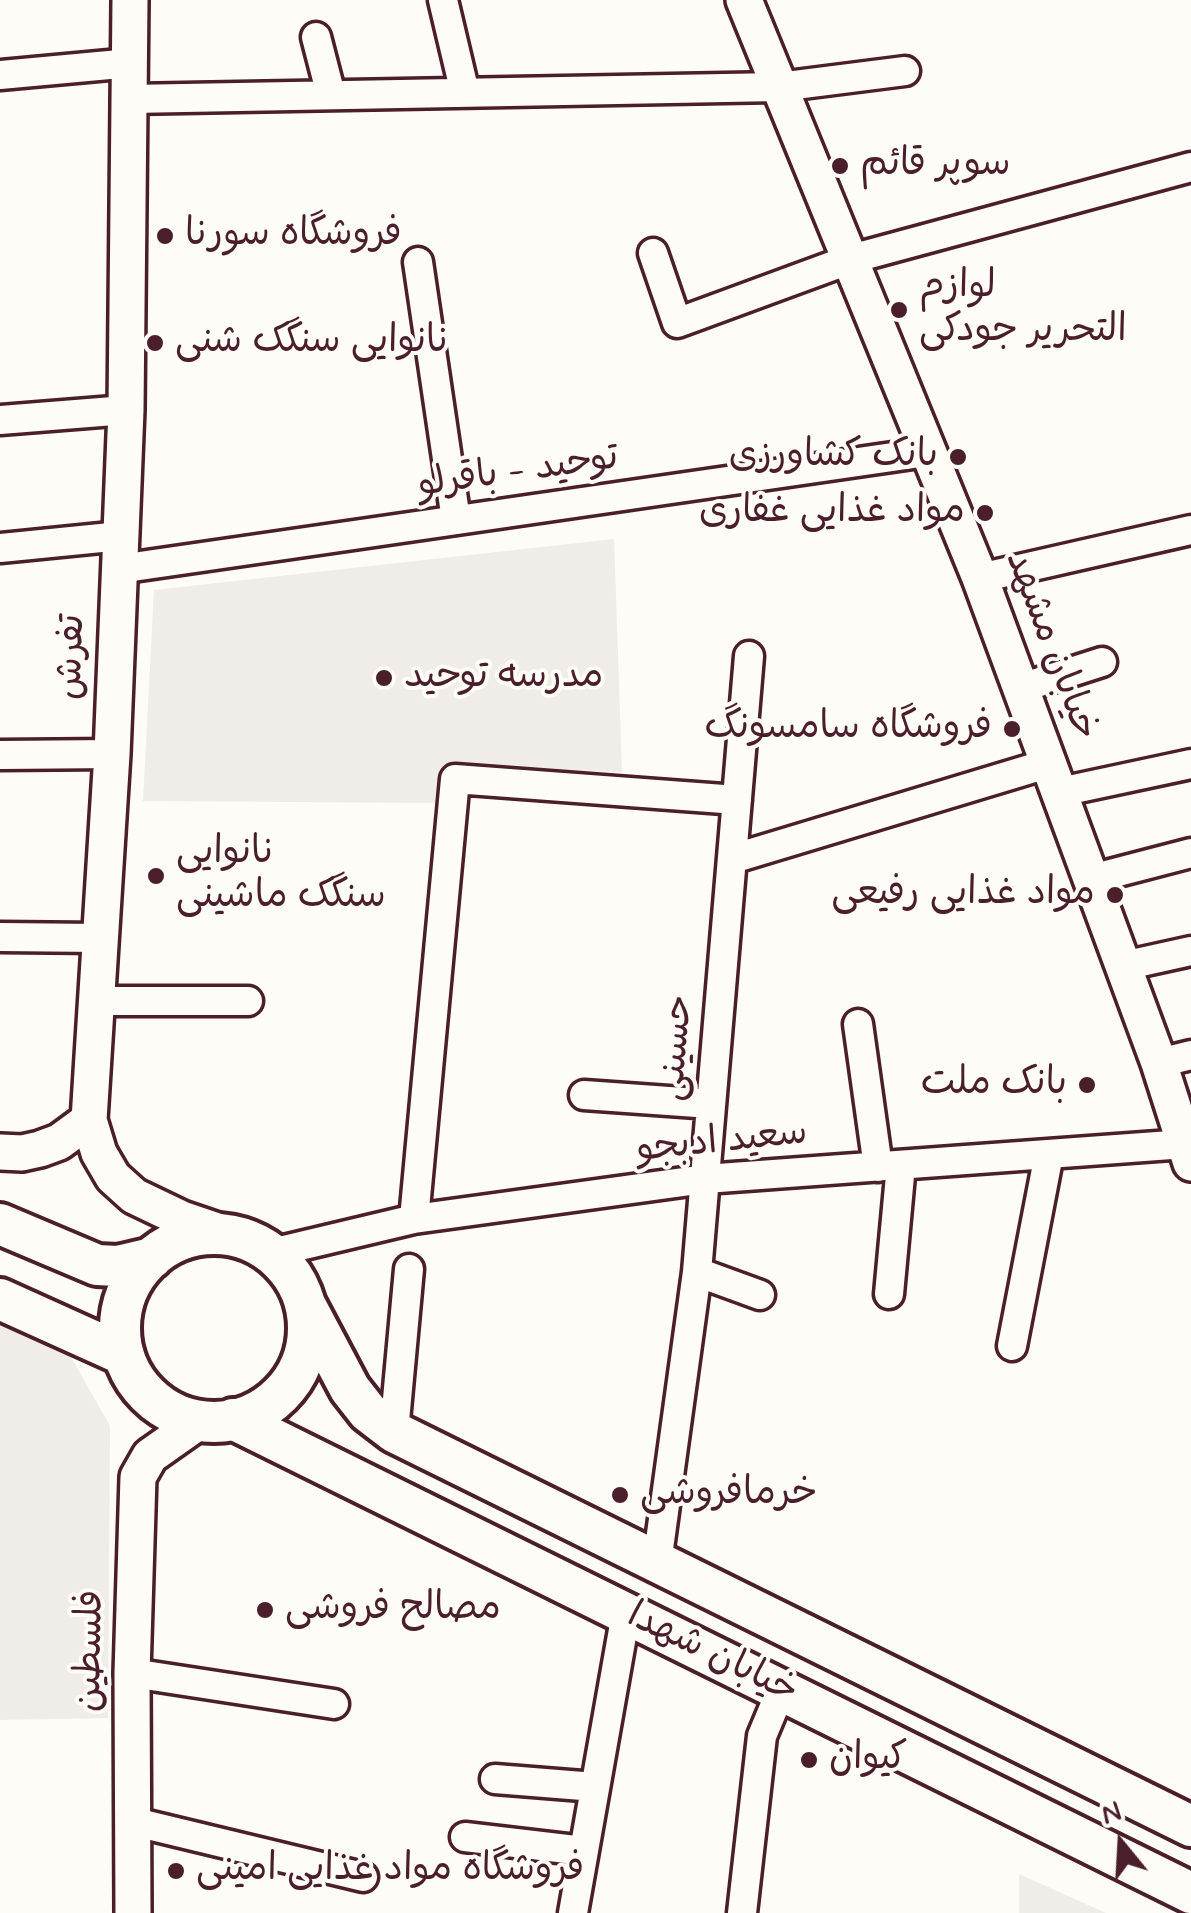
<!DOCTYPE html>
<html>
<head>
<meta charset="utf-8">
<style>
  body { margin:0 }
  #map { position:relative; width:1191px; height:1913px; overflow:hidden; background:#fdfcf7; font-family:Mynerve,sans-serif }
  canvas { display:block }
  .north { position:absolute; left:1071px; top:1793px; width:100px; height:100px; -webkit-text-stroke:8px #fdfcf7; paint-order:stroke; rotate:342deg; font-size:28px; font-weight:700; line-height:40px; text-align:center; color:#4a1f2b }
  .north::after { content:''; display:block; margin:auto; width:35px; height:45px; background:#4a1f2b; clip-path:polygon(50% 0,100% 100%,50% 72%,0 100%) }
</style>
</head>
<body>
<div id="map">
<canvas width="1191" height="1913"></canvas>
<div class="north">N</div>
</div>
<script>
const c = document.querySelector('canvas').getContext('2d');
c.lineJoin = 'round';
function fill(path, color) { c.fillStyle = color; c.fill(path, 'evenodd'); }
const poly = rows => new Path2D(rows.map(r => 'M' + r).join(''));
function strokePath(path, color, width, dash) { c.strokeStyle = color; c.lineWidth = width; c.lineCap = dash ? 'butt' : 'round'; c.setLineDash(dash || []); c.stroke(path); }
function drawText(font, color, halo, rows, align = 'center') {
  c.font = font + ' Mynerve,"Playpen Sans Arabic",sans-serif'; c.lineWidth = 8; c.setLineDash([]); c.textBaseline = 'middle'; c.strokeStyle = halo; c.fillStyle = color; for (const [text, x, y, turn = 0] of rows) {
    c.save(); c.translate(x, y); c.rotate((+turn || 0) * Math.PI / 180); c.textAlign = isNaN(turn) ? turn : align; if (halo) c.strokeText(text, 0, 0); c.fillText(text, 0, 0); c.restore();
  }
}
fill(poly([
  [614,539,622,772,443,766,438,803,143,801,154,590],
  [0,1321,67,1350,110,1426,108,1718,0,1720],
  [1019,1874,1106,1913,1019,1913]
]), '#f0ece8');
const minor = poly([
  [443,0,465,93],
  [316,37,331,95],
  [0,75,131,63],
  [130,99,779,87,905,71],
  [653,253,677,323,851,259,1191,167],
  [418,262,456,520],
  [0,420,126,410],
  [0,548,121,536],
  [119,569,927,452],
  [980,578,1191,530],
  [1021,688,1102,662],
  [0,755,112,754],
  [1060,792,1191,764],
  [732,859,1050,763],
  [1091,879,1191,853],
  [0,937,100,938],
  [1123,966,1191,951],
  [98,1001,248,1001],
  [858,1024,878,1167],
  [1159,1063,1191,1055],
  [584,1095,711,1104],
  [414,1219,455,779,737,800],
  [271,1253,414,1219,705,1179,1185,1144],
  [697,1272,760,1295],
  [889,1294,901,1165],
  [1012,1346,1049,1154],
  [394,1432,409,1269],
  [657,1563,697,1272,749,656],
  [132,1673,334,1704],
  [495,1779,595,1787],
  [135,1822,363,1877],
  [465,1837,584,1851],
  [573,1913,626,1613],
  [742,1913,762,1736,782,1688]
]);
const tertiary = poly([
  [130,0,126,410,112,754,89,1120,99,1153,113,1177,134,1196,182,1219,232,1236],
  [744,0,980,578,1159,1063,1191,1163],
  [0,1152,22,1153,40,1149,59,1142,89,1120],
  [133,1913,132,1673,138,1477,150,1456,201,1420]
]);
const secondary = poly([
  [0,1224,97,1265,118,1266,152,1258],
  '120 1328a94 94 0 1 1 188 0a94 94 0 1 1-188 0Z',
  [0,1299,124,1355],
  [306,1306,350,1389,368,1412,394,1432,1191,1826],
  [233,1419,1191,1893]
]);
strokePath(minor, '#4a1f2b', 35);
strokePath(tertiary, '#4a1f2b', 42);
strokePath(secondary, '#4a1f2b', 48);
strokePath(minor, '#fdfcf7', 28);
strokePath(tertiary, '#fdfcf7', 35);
strokePath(secondary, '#fdfcf7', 40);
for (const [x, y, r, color] of [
  [840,166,10,"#4a1f2b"],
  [165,236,10,"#4a1f2b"],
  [899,310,10,"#4a1f2b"],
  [155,343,10,"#4a1f2b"],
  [958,457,10,"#4a1f2b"],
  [985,513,10,"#4a1f2b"],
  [384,678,10,"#4a1f2b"],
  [1012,729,10,"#4a1f2b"],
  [156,876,10,"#4a1f2b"],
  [1115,895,10,"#4a1f2b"],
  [1087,1085,10,"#4a1f2b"],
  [620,1495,10,"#4a1f2b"],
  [265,1610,10,"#4a1f2b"],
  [809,1760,10,"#4a1f2b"],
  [176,1871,10,"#4a1f2b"]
]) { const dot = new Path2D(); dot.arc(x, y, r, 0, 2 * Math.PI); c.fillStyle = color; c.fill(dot); strokePath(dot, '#fdfcf7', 4); }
drawText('38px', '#4a1f2b', '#fdfcf7', [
  ["سوپر قائم",860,166],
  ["فروشگاه سورنا",185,236],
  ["لوازم",919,288],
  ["التحریر جودکی",919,332],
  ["نانوایی سنگک شنی",175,343],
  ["بانک کشاورزی",938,457,"right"],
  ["مواد غذایی غفاری",965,513,"right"],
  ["مدرسه توحید",404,678],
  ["فروشگاه سامسونگ",992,729,"right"],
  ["نانوایی",176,854],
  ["سنگک ماشینی",176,898],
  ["مواد غذایی رفیعی",1095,895,"right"],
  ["بانک ملت",1067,1085,"right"],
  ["خرمافروشی",640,1495],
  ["مصالح فروشی",285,1610],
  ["کیوان",829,1760],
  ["فروشگاه مواد غذایی امینی",196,1871]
], 'left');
drawText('38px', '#4a1f2b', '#fdfcf7', [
  ["توحید - باقرلو",518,473,-8],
  ["خیابان مشهد",1050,646,69],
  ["تفرش",73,657,-88],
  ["حسینی",678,1048,-85],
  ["سعید ادبجو",722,1143,-6],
  ["فلسطین",92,1651,-89],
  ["خیابان شهدا",712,1655,26]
]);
</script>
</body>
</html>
